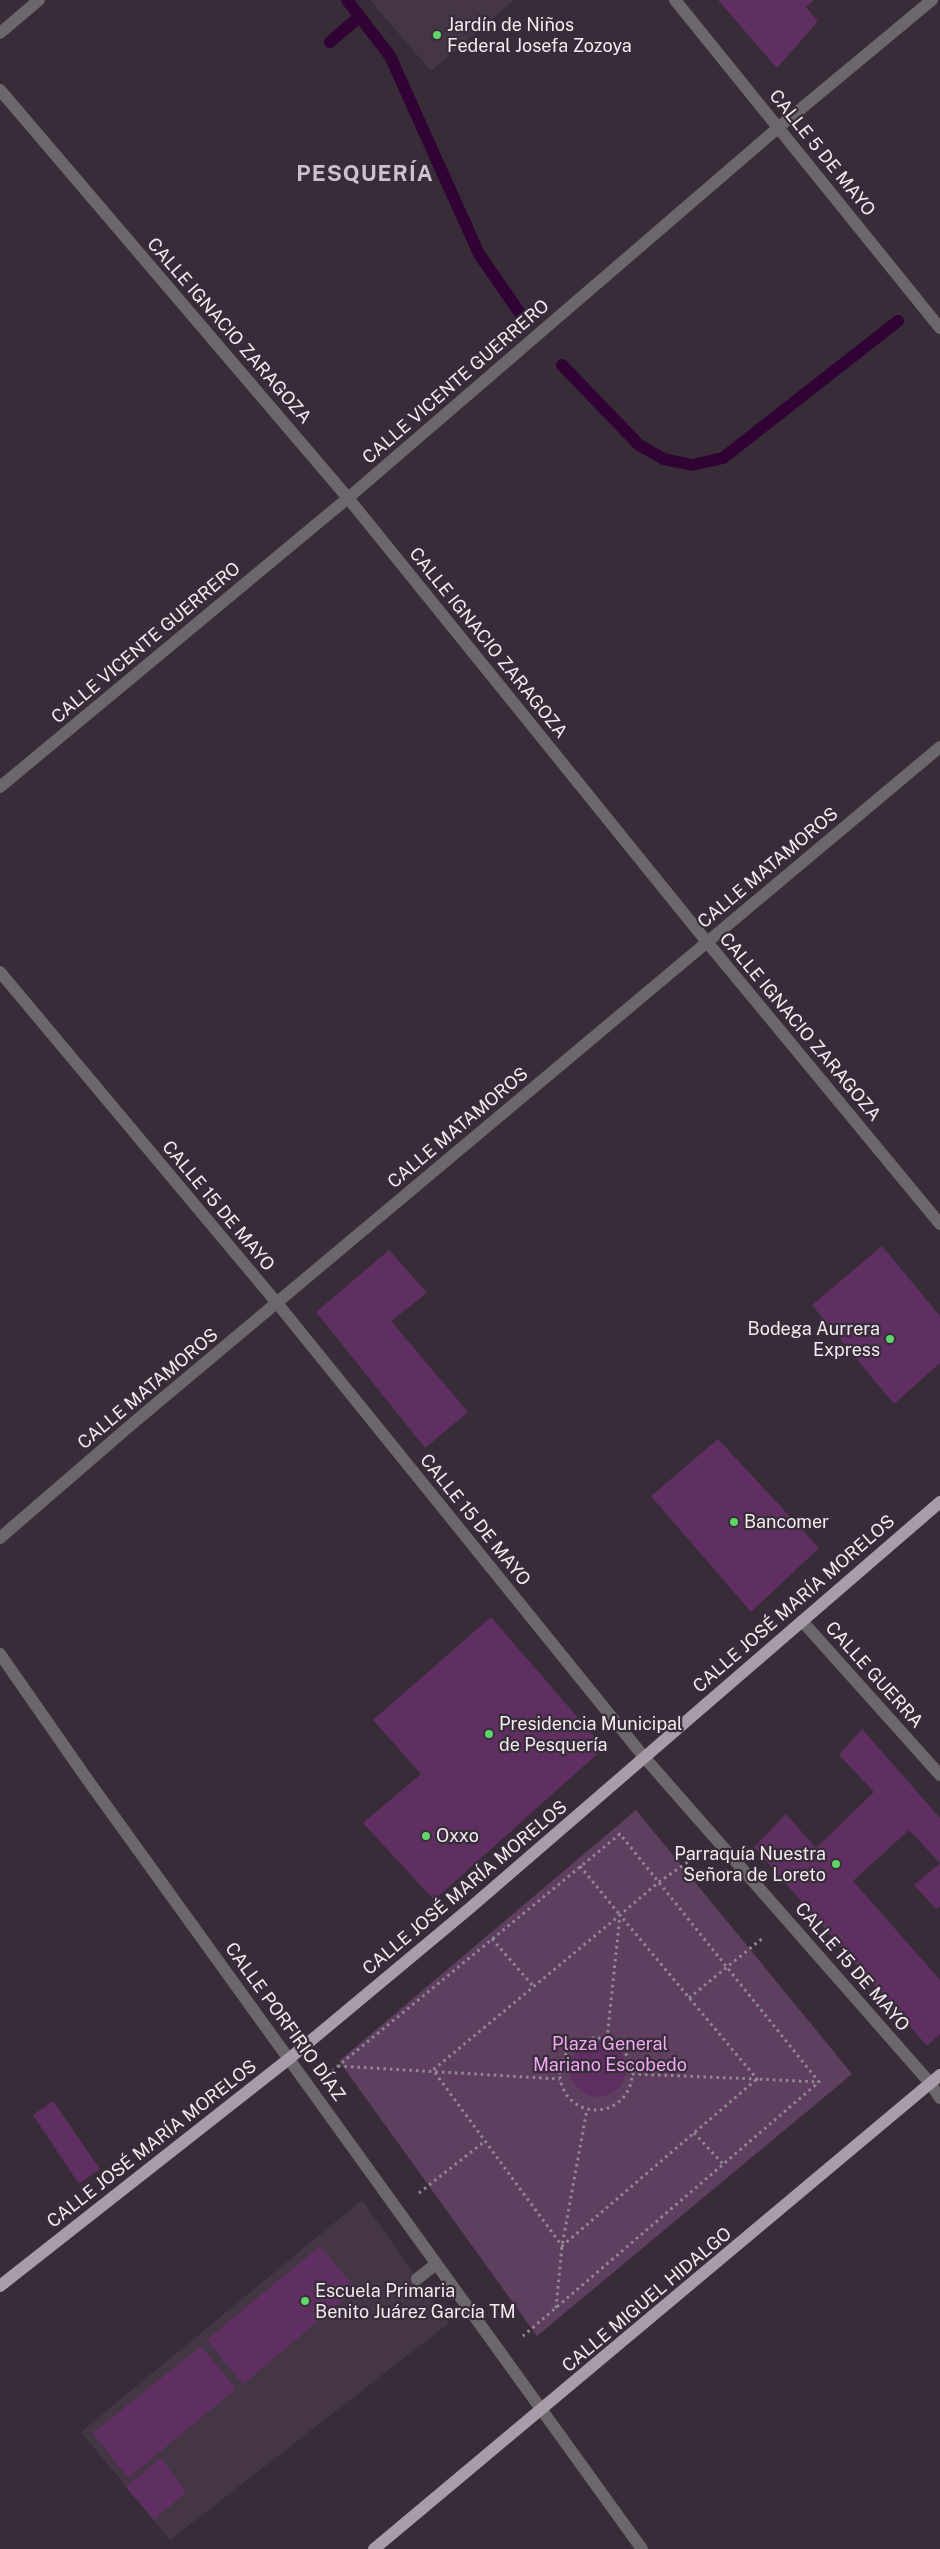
<!DOCTYPE html>
<html>
<head>
<meta charset="utf-8">
<style>
  body { margin:0 }
  canvas { display:block; background:#372c38 }
</style>
</head>
<body>
<canvas width="940" height="2549"></canvas>
<script>
const c = document.querySelector('canvas').getContext('2d');
c.lineJoin = 'round';
function fill(path, color) { c.fillStyle = color; c.fill(path, 'evenodd'); }
const poly = rows => new Path2D(rows.map(r => 'M' + r).join(''));
function strokePath(path, color, width, dash) { c.strokeStyle = color; c.lineWidth = width; c.lineCap = dash ? 'butt' : 'round'; c.setLineDash(dash || []); c.stroke(path); }
function drawText(font, color, halo, rows, align = 'center') {
  c.font = font + ' "Public Sans",sans-serif'; c.lineWidth = 4.5; c.setLineDash([]); c.textBaseline = 'middle'; c.strokeStyle = halo; c.fillStyle = color; for (const [text, x, y, turn = 0] of rows) {
    c.save(); c.translate(x, y); c.rotate((+turn || 0) * Math.PI / 180); c.textAlign = isNaN(turn) ? turn : align; if (halo) c.strokeText(text, 0, 0); c.fillText(text, 0, 0); c.restore();
  }
}
fill(poly([
  [370,0,514,0,431,71],
  [362,2200,449,2323,170,2540,81,2432]
]), '#453646');
fill(poly([
  [636,1810,852,2074,537,2336,339,2061]
]), '#5e3f60');
strokePath(poly([
  [347,0,390,56,479,254,522,316],
  [330,42,360,16],
  [562,365,639,445,664,459,692,465,723,458,898,321]
]), '#310234', 12);
fill(poly([
  [718,0,814,0,806,7,818,21,777,68],
  [882,1246,940,1316,940,1363,894,1404,812,1305],
  [389,1250,427,1293,391,1321,468,1412,425,1448,316,1312],
  [718,1439,819,1548,751,1612,651,1496],
  [491,1617,604,1748,434,1900,363,1823,421,1774,373,1720],
  [862,1729,940,1818,940,1906,936,1909,914,1885,940,1863,909,1830,853,1881,940,1980,940,2034,927,2046,754,1847,786,1814,816,1848,874,1792,839,1755],
  '570 2069a28 28 0 1 1 56 0a28 28 0 1 1-56 0Z',
  [53,2101,100,2169,79,2184,33,2115],
  [320,2246,356,2289,243,2384,207,2340],
  [201,2346,236,2389,128,2478,93,2433],
  [161,2458,186,2492,154,2520,126,2487]
]), '#5f2f62');
strokePath(poly([
  [580,1866,620,1915],
  [492,1939,534,1987],
  [689,1998,764,1937],
  '560 2074a36 36 0 1 1 72 0a36 36 0 1 1-72 0Z',
  [607,2039,620,1915,659,1882,695,1857],
  [338,2066,560,2079],
  [332,2071,620,1834,819,2082,523,2336],
  [632,2074,757,2079,620,1915,433,2070,562,2246,757,2079,818,2082],
  [694,2133,723,2164],
  [419,2193,485,2141],
  [556,2308,562,2246,587,2109]
]), '#928992', 3, [2.5, 4]);
strokePath(poly([
  [675,0,940,328],
  [0,33,39,0],
  [0,90,348,498,707,942,940,1224],
  [0,787,348,498,779,127,932,0],
  [0,972,277,1303,644,1757,930,2083,940,2098],
  [0,1538,132,1424,940,747],
  [802,1621,940,1775],
  [0,1654,87,1779,642,2549],
  [417,2279,436,2264]
]), '#6c676c', 12);
strokePath(poly([
  [0,2286,290,2058,470,1908,940,1502],
  [374,2549,940,2075]
]), '#a79ca7', 12);
for (const [x, y, r, color] of [
  [437,35,5,"#60d56a"],
  [890,1339,5,"#60d56a"],
  [734,1522,5,"#60d56a"],
  [489,1734,5,"#60d56a"],
  [426,1836,5,"#60d56a"],
  [836,1864,5,"#60d56a"],
  [305,2301,5,"#60d56a"]
]) { const dot = new Path2D(); dot.arc(x, y, r, 0, 2 * Math.PI); c.fillStyle = color; c.fill(dot); strokePath(dot, '#372c38', 2); }
drawText('18px', '#f2ebf2', '#372c38', [
  ["Jardín de Niños",447,25],
  ["Federal Josefa Zozoya",447,46],
  ["Bodega Aurrera",880,1329,"right"],
  ["Express",880,1350,"right"],
  ["Bancomer",744,1522],
  ["Presidencia Municipal",499,1724],
  ["de Pesquería",499,1745],
  ["Oxxo",436,1836],
  ["Parraquía Nuestra",826,1854,"right"],
  ["Señora de Loreto",826,1875,"right"],
  ["Escuela Primaria",315,2291],
  ["Benito Juárez García TM",315,2312]
], 'left');
drawText('18px', '#f2ebf2', '#372c38', [
  ["CALLE 5 DE MAYO",822,153,51],
  ["CALLE IGNACIO ZARAGOZA",229,331,49],
  ["CALLE VICENTE GUERRERO",456,382,-41],
  ["CALLE VICENTE GUERRERO",146,643,-40],
  ["CALLE IGNACIO ZARAGOZA",488,643,51],
  ["CALLE MATAMOROS",768,868,-40],
  ["CALLE IGNACIO ZARAGOZA",800,1027,50],
  ["CALLE MATAMOROS",458,1128,-40],
  ["CALLE 15 DE MAYO",218,1206,50],
  ["CALLE MATAMOROS",148,1389,-40],
  ["CALLE 15 DE MAYO",475,1520,51],
  ["CALLE JOSÉ MARÍA MORELOS",794,1604,-41],
  ["CALLE GUERRA",874,1675,48],
  ["CALLE JOSÉ MARÍA MORELOS",465,1888,-40],
  ["CALLE 15 DE MAYO",852,1967,49],
  ["CALLE PORFIRIO DÍAZ",285,2022,54],
  ["CALLE JOSÉ MARÍA MORELOS",152,2144,-38],
  ["CALLE MIGUEL HIDALGO",647,2300,-40]
]);
drawText('18px', '#f1a8f4', '#372c38', [
  ["Plaza General",610,2044],
  ["Mariano Escobedo",610,2065]
]);
c.letterSpacing = '1px';
drawText('bold 22px', '#cec1cf', '#372c38', [
  ["PESQUERÍA",365,174]
]);
c.letterSpacing = '0px';
</script>
</body>
</html>
